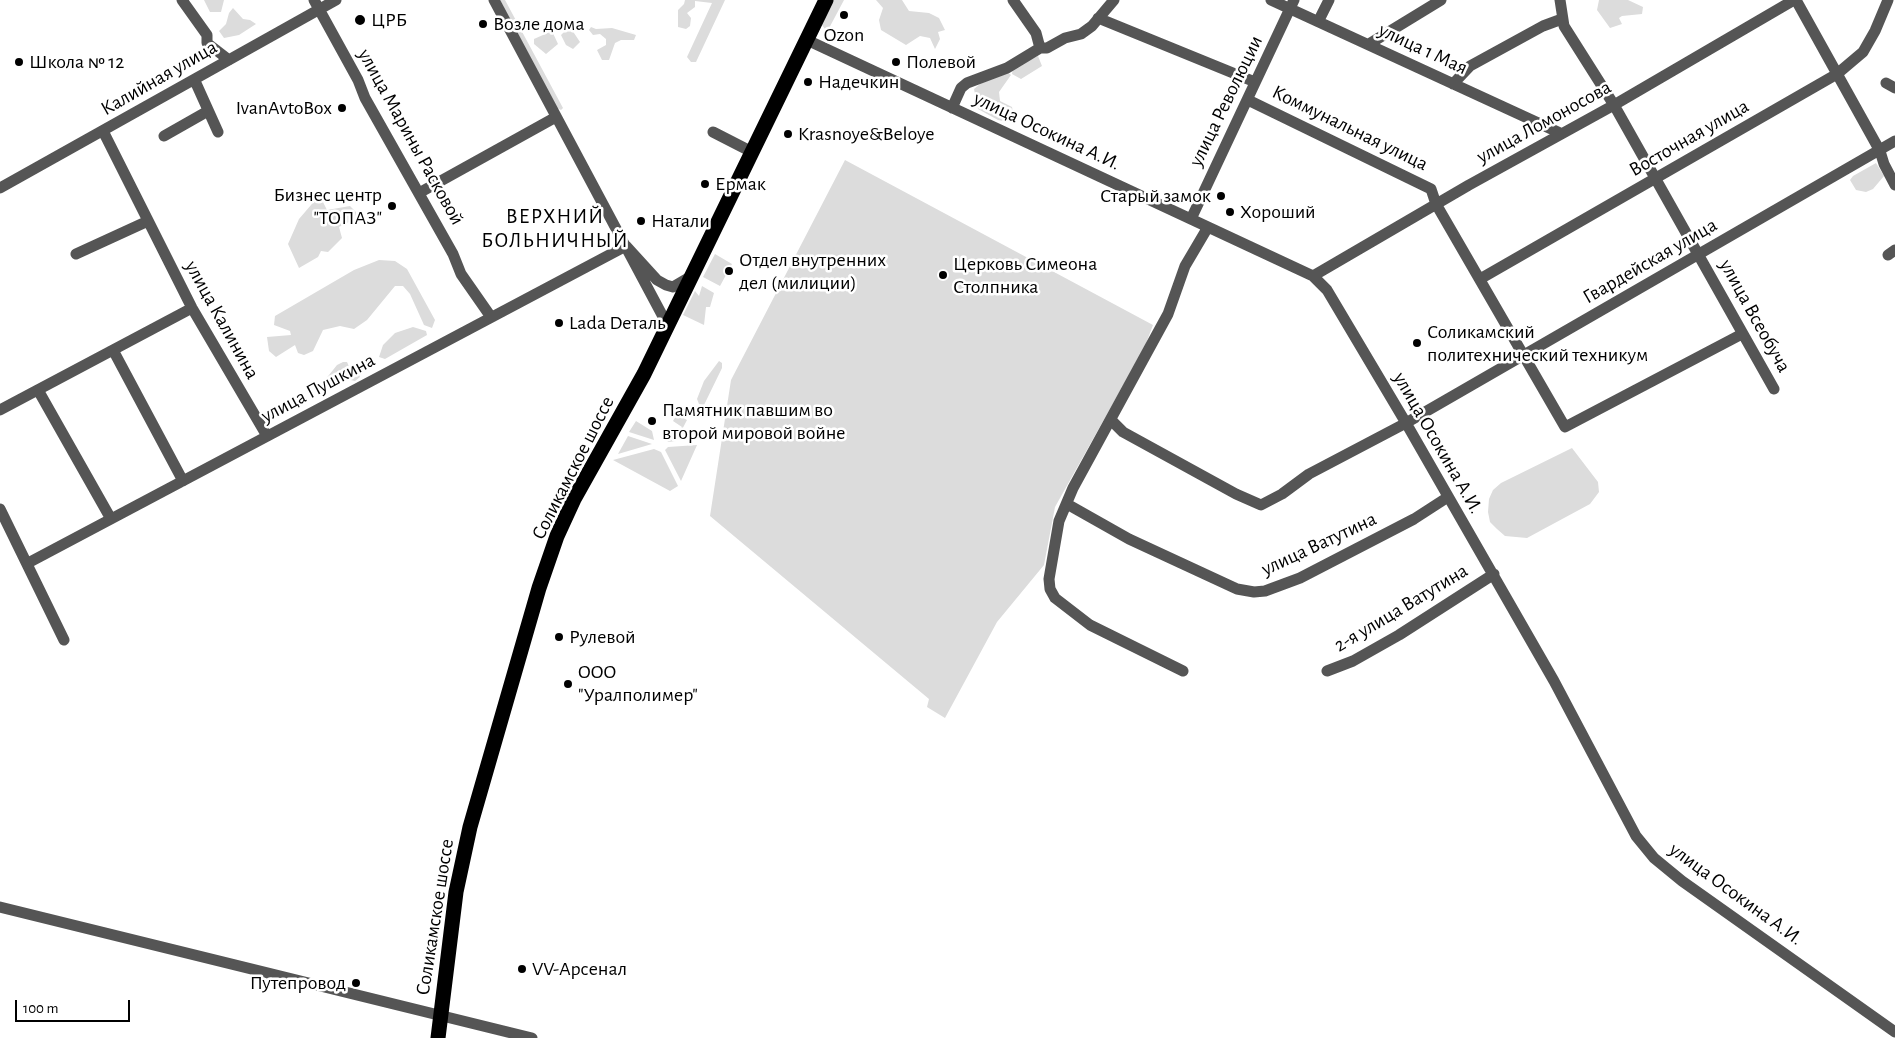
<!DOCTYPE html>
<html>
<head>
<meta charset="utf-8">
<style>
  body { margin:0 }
  #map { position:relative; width:1895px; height:1038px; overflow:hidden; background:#fff; font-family:"Alegreya Sans",sans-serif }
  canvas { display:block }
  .scale { position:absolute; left:15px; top:1000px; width:115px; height:22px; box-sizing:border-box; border:2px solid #000; border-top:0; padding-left:6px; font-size:15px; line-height:18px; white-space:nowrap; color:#000; -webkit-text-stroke:4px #fff; paint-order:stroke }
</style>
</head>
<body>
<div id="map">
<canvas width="1895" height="1038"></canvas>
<div class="scale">100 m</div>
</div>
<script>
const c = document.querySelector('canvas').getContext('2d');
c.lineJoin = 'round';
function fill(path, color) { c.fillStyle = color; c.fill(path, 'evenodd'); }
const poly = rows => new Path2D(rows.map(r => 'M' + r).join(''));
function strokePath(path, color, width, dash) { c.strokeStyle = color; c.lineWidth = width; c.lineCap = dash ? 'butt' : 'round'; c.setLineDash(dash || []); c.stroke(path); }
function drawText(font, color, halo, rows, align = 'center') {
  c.font = font + ' "Alegreya Sans",sans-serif'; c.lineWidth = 5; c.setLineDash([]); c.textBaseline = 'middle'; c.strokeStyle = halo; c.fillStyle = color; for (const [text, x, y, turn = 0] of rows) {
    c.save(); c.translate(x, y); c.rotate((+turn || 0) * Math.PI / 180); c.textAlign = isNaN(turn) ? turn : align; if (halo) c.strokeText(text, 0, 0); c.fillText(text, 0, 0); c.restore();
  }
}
fill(poly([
  [204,0,224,0,221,12,210,12],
  [500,0,505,0,563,108,561,110,557,108],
  [685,0,725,0,696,62,691,62,687,57,712,3,695,1,695,7,687,13,691,18,690,26,686,29,678,27,678,10,684,4],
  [833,0,844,0,827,32,822,25],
  [876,0,902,0,909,11,929,13,939,18,945,30,938,32,940,39,935,49,930,38,920,36,906,45,881,30,879,20,883,8],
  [1599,0,1628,0,1643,7,1642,14,1622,16,1619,18,1622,24,1610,28,1597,10],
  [233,8,243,19,250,20,256,24,239,35,224,38,219,31,226,24,229,13],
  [591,27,596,29,612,28,636,35,634,40,621,40,615,43,609,60,602,60,597,50,606,45,606,39,600,34,593,35,589,30],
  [568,28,572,30,580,42,573,49,566,45,561,35],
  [552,31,558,44,546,54,534,44,534,39],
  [1038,56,1042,66,1021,79,1012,74,1013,68],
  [1006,71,1011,75,999,92,1000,101,1012,107,1013,112,1008,122,998,120,978,109,974,89,980,84],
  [845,160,1153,325,1145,346,1055,507,1044,565,997,622,945,718,927,707,929,699,710,516,731,380],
  [1876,163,1884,176,1873,189,1866,192,1856,190,1850,180,1853,176],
  [317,198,322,200,327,210,350,206,356,212,355,219,339,227,342,238,328,252,321,251,318,257,299,268,288,244,299,219],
  [715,254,732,264,720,286,703,277],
  [379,260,395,261,407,269,435,320,432,328,424,325,410,294,403,286,395,286,367,320,354,329,340,326,323,330,313,351,304,355,298,353,295,345,276,357,269,351,267,337,291,335,290,331,274,325,275,316,354,270],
  [702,286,714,293,710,307,706,307,704,325,683,315,695,291,699,296],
  [413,327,426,331,427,335,385,359,379,357,383,345,395,333],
  [719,361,722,363,722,368,704,405,699,404,697,399,704,381],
  [343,362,347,362,351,371,355,374,358,372,360,377,355,381,346,379,331,385,325,380,337,365],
  [677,414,687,420,676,441,668,442,666,439,669,429,678,434,682,427,673,421],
  [636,421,652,431,654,440,629,432],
  [628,436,652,444,618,454],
  [697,445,681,481,665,450,668,447],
  [1572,448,1598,482,1599,492,1590,504,1527,538,1505,536,1497,529,1490,522,1488,512,1489,499,1493,490,1501,483],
  [654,449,661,452,678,486,670,491,613,460]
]), '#dcdcdc');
strokePath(poly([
  [182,0,207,35,207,43,229,60],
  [314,0,358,80,365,98,453,254,461,274,491,317],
  [494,0,668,326],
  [1271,0,1560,133],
  [1560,0,1564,26,1614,105,1774,389],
  [1796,0,1880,151,1884,164,1895,185],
  [1098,18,1255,82],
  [1319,20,1329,0],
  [807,40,1313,276,1327,290,1406,423,1554,681,1636,836,1654,858,1682,881,1895,1032],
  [1369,44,1441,0],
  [1040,48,1047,48,1065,38,1081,34,1092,26,1114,0],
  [195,81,218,132],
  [1886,83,1895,88],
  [1453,84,1470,66,1543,26,1562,19],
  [1248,100,1431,189,1436,204,1565,427,1742,334],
  [952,108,961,88,967,83,1007,68,1040,48,1036,33,1013,0],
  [103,131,192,308,267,436],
  [713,132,752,152],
  [164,136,208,111],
  [0,188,336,0],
  [419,193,556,117],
  [1191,219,1294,0],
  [76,254,148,221],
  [1888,255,1895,250],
  [1313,276,1469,185,1614,105,1794,0],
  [1480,279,1837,74,1863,52,1875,31,1888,0],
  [113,350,183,481],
  [38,390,111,519],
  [0,410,192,308],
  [1111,420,1123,432,1236,494,1261,505,1282,494,1309,474,1406,423,1895,141],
  [1067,504,1129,539,1237,589,1254,592,1265,591,1300,578,1414,519,1448,497],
  [0,509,64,640],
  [28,563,626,246,657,280,666,285,673,287,690,277],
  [1183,671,1090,625,1055,598,1050,589,1049,579,1059,521,1073,488,1168,314,1185,266,1208,227],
  [1327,671,1353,661,1399,635,1494,574],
  [0,907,532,1038]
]), '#555', 11);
strokePath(poly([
  [438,1038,456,892,470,827,539,588,557,536,574,499,644,374,826,0]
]), '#000', 15);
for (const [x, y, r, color] of [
  [844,15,5,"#000"],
  [360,20,6,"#000"],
  [483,24,5,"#000"],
  [19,62,5,"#000"],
  [896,62,5,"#000"],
  [808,82,5,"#000"],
  [342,108,5,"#000"],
  [788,134,5,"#000"],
  [705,184,5,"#000"],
  [1221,196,5,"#000"],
  [392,206,5,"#000"],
  [1230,212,5,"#000"],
  [641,221,5,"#000"],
  [729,271,5,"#000"],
  [943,275,5,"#000"],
  [559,323,5,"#000"],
  [1417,343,5,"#000"],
  [652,421,5,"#000"],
  [559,637,5,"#000"],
  [568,684,5,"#000"],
  [522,969,5,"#000"],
  [356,983,5,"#000"]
]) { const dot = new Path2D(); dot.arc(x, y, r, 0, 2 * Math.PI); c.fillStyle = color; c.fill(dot); strokePath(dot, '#fff', 2); }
drawText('20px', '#000', '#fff', [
  ["ЦРБ",371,20],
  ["Возле дома",493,24],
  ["Ozon",844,35,"center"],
  ["Школа № 12",29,62],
  ["Полевой",906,62],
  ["Надечкин",818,82],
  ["IvanAvtoBox",332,108,"right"],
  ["Krasnoye&Beloye",798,134],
  ["Ермак",715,184],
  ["Бизнес центр",382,195,"right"],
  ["\"ТОПАЗ\"",382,218,"right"],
  ["Старый замок",1211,196,"right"],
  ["Хороший",1240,212],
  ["Натали",651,221],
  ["Отдел внутренних",739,260],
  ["дел (милиции)",739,283],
  ["Церковь Симеона",953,264],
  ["Столпника",953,287],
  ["Lada Dеталь",569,323],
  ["Соликамский",1427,332],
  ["политехнический техникум",1427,355],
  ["Памятник павшим во",662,410],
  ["второй мировой войне",662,433],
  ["Рулевой",569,637],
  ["OOO",578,672],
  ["\"Уралполимер\"",578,695],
  ["VV-Арсенал",532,969],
  ["Путепровод",346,983,"right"]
], 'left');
drawText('20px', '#000', '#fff', [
  ["улица 1 Мая",1423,49,25],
  ["Калийная улица",159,78,-30],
  ["улица Революции",1226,101,-64],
  ["улица Ломоносова",1544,122,-29],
  ["Коммунальная улица",1350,128,26],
  ["улица Осокина А.И.",1047,131,25],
  ["улица Марины Расковой",411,137,61],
  ["Восточная улица",1689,138,-30],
  ["Гвардейская улица",1650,261,-30],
  ["улица Всеобуча",1755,316,61],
  ["улица Калинина",222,320,61],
  ["улица Пушкина",318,388,-28],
  ["улица Осокина А.И.",1438,443,60],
  ["Соликамское шоссе",573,468,-63],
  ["улица Ватутина",1319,544,-25],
  ["2-я улица Ватутина",1401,608,-31],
  ["улица Осокина А.И.",1736,894,36],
  ["Соликамское шоссе",435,917,-81]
]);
c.letterSpacing = '1px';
drawText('21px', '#000', '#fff', [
  ["ВЕРХНИЙ",555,217],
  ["БОЛЬНИЧНЫЙ",555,241]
]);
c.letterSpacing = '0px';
</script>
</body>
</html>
